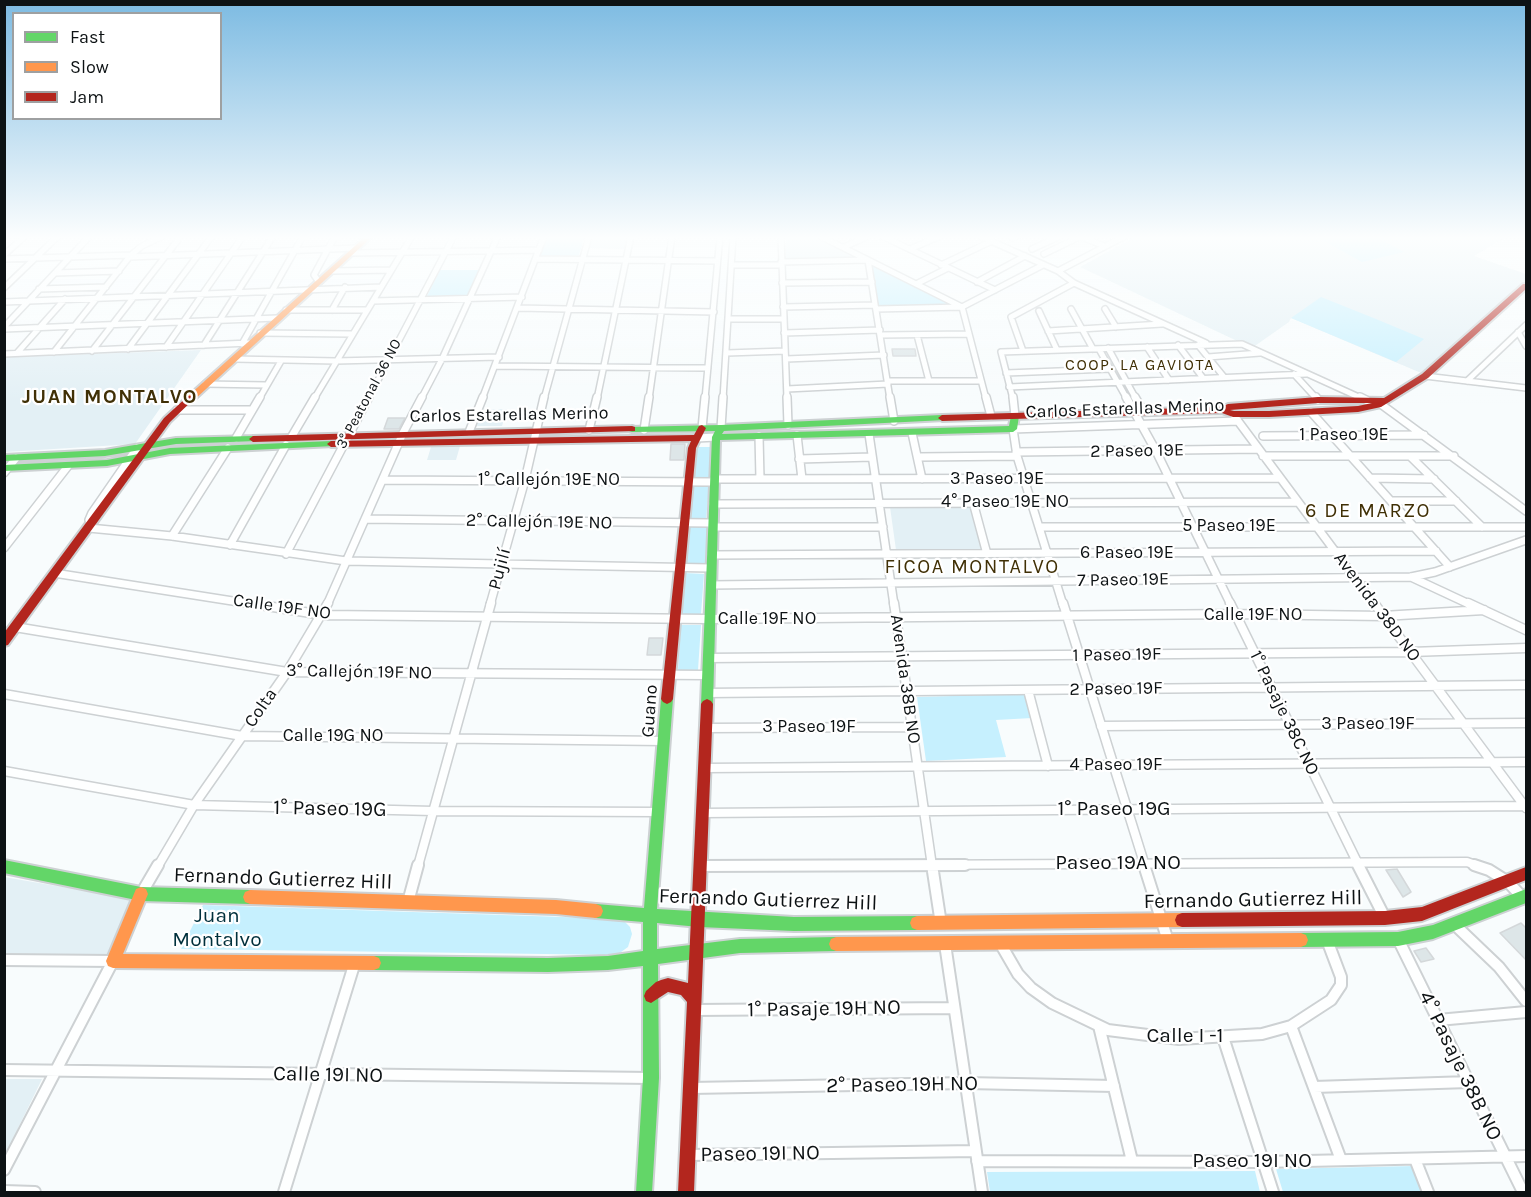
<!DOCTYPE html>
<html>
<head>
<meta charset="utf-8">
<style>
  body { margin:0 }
  #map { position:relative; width:1531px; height:1197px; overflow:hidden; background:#f8fcfd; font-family:Karla,sans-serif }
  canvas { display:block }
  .frame { position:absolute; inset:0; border:6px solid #0d1214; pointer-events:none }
  .legend { position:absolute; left:12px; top:12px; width:210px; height:108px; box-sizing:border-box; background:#fff; border:2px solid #9ea0a1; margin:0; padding:8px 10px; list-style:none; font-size:18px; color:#0d1214 }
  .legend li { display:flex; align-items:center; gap:12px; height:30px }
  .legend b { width:30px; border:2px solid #9ea0a1 }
</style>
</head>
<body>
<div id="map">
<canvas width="1531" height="1197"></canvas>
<div class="frame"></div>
<ul class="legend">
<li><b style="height:8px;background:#63d668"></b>Fast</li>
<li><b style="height:8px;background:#ff974d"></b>Slow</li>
<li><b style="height:8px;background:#b3261e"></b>Jam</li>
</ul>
</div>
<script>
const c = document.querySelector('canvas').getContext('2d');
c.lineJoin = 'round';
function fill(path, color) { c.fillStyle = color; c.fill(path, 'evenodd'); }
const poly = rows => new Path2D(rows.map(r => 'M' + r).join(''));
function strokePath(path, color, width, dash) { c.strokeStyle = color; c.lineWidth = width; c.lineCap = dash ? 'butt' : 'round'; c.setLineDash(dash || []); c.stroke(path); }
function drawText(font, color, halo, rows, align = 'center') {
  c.font = font + ' Karla,sans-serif'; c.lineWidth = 4.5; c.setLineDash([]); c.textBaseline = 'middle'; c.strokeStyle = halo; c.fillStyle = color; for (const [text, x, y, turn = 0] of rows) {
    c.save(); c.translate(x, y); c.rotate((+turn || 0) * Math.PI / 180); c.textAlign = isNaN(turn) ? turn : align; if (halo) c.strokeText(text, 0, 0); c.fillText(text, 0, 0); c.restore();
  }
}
fill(poly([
  [591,236,628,236,624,249,587,248],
  [786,236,816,236,863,258,786,260],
  [1137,236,1508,236,1474,256,1526,274,1526,281,1421,373,1291,318,1289,322,1252,348,1080,267],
  [201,350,135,444,5,452,5,357],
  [507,409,502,426,477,426,482,410],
  [460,446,456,460,427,460,431,447],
  [971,506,982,550,896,550,890,507],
  [4,877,139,900,110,956,5,954],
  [5,1079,42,1079,5,1155,4,1079]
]), '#e3f0f5');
fill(poly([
  [545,236,585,236,578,258,537,257],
  [1315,236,1374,236,1404,252,1362,262],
  [871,262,956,306,878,308],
  [440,270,479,270,467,297,426,298],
  [1321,297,1376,319,1424,339,1396,362,1291,318],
  [695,447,711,447,709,480,693,480],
  [709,485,706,521,688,521,691,486],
  [688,526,709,528,707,564,685,564],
  [684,573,704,574,701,614,681,614],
  [681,625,701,625,698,670,678,670],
  [1026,694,1032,718,996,720,1006,757,926,761,917,697],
  [203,905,622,919,630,927,632,934,628,947,617,955,181,949],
  [1414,1166,1424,1192,1283,1192,1276,1169],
  [1255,1171,1260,1192,990,1192,987,1172]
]), '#c6f0fe');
const building = poly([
  [892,349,915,349,916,356,893,356,892,349],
  [388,418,405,418,399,429,384,429,388,418],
  [671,444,685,444,684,460,670,460,671,444],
  [649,638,663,638,661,655,647,655,649,638],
  [1397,869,1411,892,1403,897,1386,870,1397,869],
  [1521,923,1527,929,1527,961,1500,933,1521,923],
  [1426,948,1434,959,1421,962,1414,951,1426,948]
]);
fill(building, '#dde6e8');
strokePath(building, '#d4d8da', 1.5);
const streetFar3 = poly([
  [781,236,787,399],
  [820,236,962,307,986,399],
  [882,236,995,290],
  [980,236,1058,271,1074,283,1206,343],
  [1080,236,1104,246],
  [1012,238,1018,236],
  [844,247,868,236],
  [910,249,940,236],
  [1032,249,1060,236],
  [351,253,539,250],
  [1044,254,1081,236],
  [4,255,25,236],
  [130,257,356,248],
  [4,259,131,255],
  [536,259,717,261],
  [868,260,890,399],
  [781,262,867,260],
  [732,265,781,265],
  [941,265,992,241],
  [332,271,391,270],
  [1058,271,1125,236],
  [55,273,119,271],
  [319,282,314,275,335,236],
  [977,282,1025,256],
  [782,283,872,282],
  [916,284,948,268],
  [4,288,58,236],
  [39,289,106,287],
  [373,301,522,297],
  [4,302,381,287],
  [783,307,875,305],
  [518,308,714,312],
  [876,309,962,307,1043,265],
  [1071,309,1093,349],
  [1105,309,1116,327],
  [286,310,367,310],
  [332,310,345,287],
  [1039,311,1057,350],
  [729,319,784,319],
  [4,327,87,239],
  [4,329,277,318],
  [1048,331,1162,324],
  [1518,332,1526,346],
  [260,333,352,334],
  [784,333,880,330],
  [880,335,969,334],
  [917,335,929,381],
  [242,344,303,236],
  [204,345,273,236],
  [1178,345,1203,378],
  [1198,345,1224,377],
  [166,347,243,236],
  [1147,347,1169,380],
  [1108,348,1136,399],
  [128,349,212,236],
  [1099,349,1127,399],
  [92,351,181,236],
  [1023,351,1011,317,1074,283],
  [54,352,131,255,142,246,163,236],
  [17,353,65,299],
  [727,353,785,351],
  [4,354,249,343],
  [1208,357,1260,353],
  [234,359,336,361,499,357],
  [786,359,884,355],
  [495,366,708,368],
  [1006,373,1110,369],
  [1294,374,1317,399],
  [1425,376,1526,388],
  [888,381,981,381],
  [1467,381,1526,325],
  [205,384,266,385],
  [1009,387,1306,374],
  [787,389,888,384],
  [259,399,281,361],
  [314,399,412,236],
  [368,399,454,236],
  [421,399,442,359,498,236],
  [482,399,544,236],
  [544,399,589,236],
  [597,399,631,236],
  [649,399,672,236],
  [705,399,720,236],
  [723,399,733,236],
  [1013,399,1001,352,1242,344,1363,399]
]);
const streetFar2 = poly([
  [787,397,788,425],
  [890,397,894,421],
  [986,397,991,416],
  [1013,397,1015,416],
  [1126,397,1156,451,1231,605],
  [1135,397,1143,411],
  [1316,397,1318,400],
  [1360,397,1368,401],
  [1378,402,1526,511],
  [177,410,252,410],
  [1311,412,1450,567],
  [1235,417,1375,605],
  [702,428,705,397],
  [721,428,723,397],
  [589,430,597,397],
  [644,430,649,397],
  [469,432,483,397],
  [912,433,922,479],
  [869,434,894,605],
  [797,435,802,479],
  [292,436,315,397],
  [759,436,760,479],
  [1263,436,1424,435],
  [236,438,260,397],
  [697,438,716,437],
  [1016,452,1258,449],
  [1263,456,1454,456],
  [918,457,1017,456],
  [1411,457,1482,527],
  [799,459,872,457],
  [4,473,16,458],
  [1370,478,1434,479],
  [714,479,1280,478],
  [383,480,714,482],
  [1391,501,1456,501],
  [973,502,987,554],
  [713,504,1297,502],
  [365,519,712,523],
  [92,523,89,520,92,513,137,448],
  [712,527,883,527],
  [1039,527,1526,527],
  [89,528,172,536,346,561,710,568],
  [172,536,228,448],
  [230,545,286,445],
  [4,548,68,466],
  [286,554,369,397],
  [711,555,1436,551],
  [54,573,258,605],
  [1411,577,1471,605],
  [710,585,1411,577,1435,572,1526,540],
  [327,605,403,433,422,397],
  [490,605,525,480,544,397],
  [1063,605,1017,456,1013,429,1238,421]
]);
const streetFar1 = poly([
  [248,603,323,615,708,619,1236,614,1383,616,1484,610],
  [894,603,932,866],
  [1063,603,1145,866],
  [1230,603,1359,866],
  [1374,603,1526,808],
  [1468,603,1526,630],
  [15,627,287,672,707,675],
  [707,658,1411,652,1526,648],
  [1028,690,1048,766],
  [706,693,1526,685],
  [4,694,242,736,664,741],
  [1101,726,1526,723],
  [706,728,912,727],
  [705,768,1526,762],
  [4,771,194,805,433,811,659,812],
  [703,813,1525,806],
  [158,866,194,805,287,672,328,603],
  [418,866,491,603],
  [700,866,1467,862,1478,866]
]);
const street = poly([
  [932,865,941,924],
  [1144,865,1168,941],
  [1358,865,1385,918],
  [1474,865,1489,870,1508,882,1523,898],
  [700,866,965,865],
  [141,894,158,865],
  [408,902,418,865],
  [1454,924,1499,967,1526,1001],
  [1398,939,1523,1192],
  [1000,943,1018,974,1031,988,1052,1003,1108,1030,1179,1039,1262,1034,1291,1026,1331,1000,1341,985,1341,977,1327,940],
  [945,944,982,1192],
  [4,960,113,961,4,1170],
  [694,1010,954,1008],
  [1438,1020,1526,1012],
  [1099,1026,1132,1161],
  [1291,1026,1341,1160],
  [1223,1037,1273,1192],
  [4,1070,651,1078],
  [1314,1087,1469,1082],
  [691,1088,966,1083,1114,1086],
  [688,1155,976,1151],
  [1415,1159,1428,1192],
  [977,1161,1263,1162,1526,1156],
  [4,1191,35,1192],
  [284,1192,355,962]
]);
const fast = poly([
  [1015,413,1019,416,1017,429,1013,432,720,440,713,704,711,707,707,709,703,707,701,704,712,437,715,431,632,432,629,431,629,427,721,425,942,415,945,416,945,420,724,431,722,434,1009,426,1011,416,1015,413],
  [253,436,256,437,256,441,176,444,105,456,4,461,4,455,105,450,176,438,253,436],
  [331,441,334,442,334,446,170,454,107,466,4,471,4,465,107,460,170,448,331,441],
  [667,694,671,696,673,699,657,909,794,917,917,916,922,918,924,923,922,928,917,930,794,931,699,927,657,923,657,949,740,939,836,937,841,939,843,944,841,949,836,951,740,953,658,964,659,1078,652,1192,636,1192,643,1078,643,966,608,970,548,972,374,970,369,968,367,963,369,958,374,956,548,958,608,956,643,951,643,922,596,918,591,916,589,911,591,906,596,904,644,908,661,699,663,696,667,694],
  [4,860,141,887,250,890,255,892,257,897,255,902,250,904,141,901,4,873,4,860],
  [1526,889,1526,903,1433,939,1398,946,1301,947,1296,945,1294,940,1296,935,1301,933,1398,932,1433,925,1526,889]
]);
const slow = poly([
  [366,236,373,236,194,400,188,400,188,396,366,236],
  [141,887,146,889,148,894,123,954,374,956,379,958,381,963,379,968,374,970,113,968,108,966,106,961,136,889,141,887],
  [250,890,556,900,596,904,601,906,603,911,601,916,596,918,556,914,250,904,245,902,243,897,245,892,250,890],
  [1182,913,1187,915,1189,920,1187,925,1182,927,917,930,912,928,910,923,912,918,917,916,1182,913],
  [1301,933,1306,935,1308,940,1306,945,1301,947,836,951,831,949,829,944,831,939,836,937,1301,933]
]);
const jam = poly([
  [1523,284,1526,284,1526,289,1428,378,1381,407,1358,412,1269,417,1233,417,1222,413,942,421,938,418,942,415,1221,407,1228,404,1318,397,1384,398,1422,374,1523,284],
  [1318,403,1372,403,1358,406,1269,411,1234,411,1230,410,1318,403],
  [188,396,194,396,195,398,170,422,8,645,4,646,4,633,164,418,188,396],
  [702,425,706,428,696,448,673,699,671,702,667,704,663,702,661,699,688,448,691,441,331,447,327,444,331,441,694,435,699,426,702,425],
  [632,426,635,427,635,431,253,442,249,439,253,436,632,426],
  [707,699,711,701,713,704,694,1192,678,1192,687,1002,681,995,668,992,651,1003,646,1001,644,996,646,991,656,982,661,980,668,978,688,983,701,704,703,701,707,699],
  [1526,867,1526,880,1422,921,1385,925,1182,927,1177,925,1175,920,1177,915,1182,913,1385,911,1422,907,1526,867]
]);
strokePath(streetFar3, '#cdd1d3', 8);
strokePath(streetFar2, '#cdd1d3', 10);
strokePath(streetFar1, '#cdd1d3', 11);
strokePath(street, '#cdd1d3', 14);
strokePath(fast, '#cdd1d3', 4);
strokePath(slow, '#cdd1d3', 4);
strokePath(jam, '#cdd1d3', 4);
strokePath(streetFar3, '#feffff', 5);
strokePath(streetFar2, '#feffff', 7);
strokePath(streetFar1, '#feffff', 8);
strokePath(street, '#feffff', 10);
fill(fast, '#63d668');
fill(slow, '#ff974d');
fill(jam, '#b3261e');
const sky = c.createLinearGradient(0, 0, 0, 403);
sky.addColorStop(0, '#7dbbe2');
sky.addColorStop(0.59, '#fcfefe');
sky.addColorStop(1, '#fcfefe00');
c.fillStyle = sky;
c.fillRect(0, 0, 1531, 403);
drawText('15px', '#0d1214', '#fff', [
  ["3° Peatonal 36 NO",369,394,-62]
]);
c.letterSpacing = '1.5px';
drawText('16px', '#403006', '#fff', [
  ["COOP. LA GAVIOTA",1140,365]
]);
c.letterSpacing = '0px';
drawText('18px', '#0d1214', '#fff', [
  ["Carlos Estarellas Merino",1125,409,-2],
  ["Carlos Estarellas Merino",509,415,-1],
  ["1 Paseo 19E",1344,435],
  ["2 Paseo 19E",1137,451,-1],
  ["3 Paseo 19E",997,479],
  ["1° Callejón 19E NO",549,480],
  ["4° Paseo 19E NO",1005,502],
  ["2° Callejón 19E NO",539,522,1],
  ["5 Paseo 19E",1229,526],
  ["6 Paseo 19E",1127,553],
  ["Pujilí",500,569,-75],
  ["7 Paseo 19E",1123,580,-1],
  ["Calle 19F NO",282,607,8],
  ["Avenida 38D NO",1377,607,53],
  ["Calle 19F NO",1253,615],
  ["Calle 19F NO",767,619],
  ["1 Paseo 19F",1117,655,-1],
  ["3° Callejón 19F NO",359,672,1],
  ["Avenida 38B NO",905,679,82],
  ["2 Paseo 19F",1116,689,-1],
  ["Colta",261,708,-55],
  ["Guano",650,711,-86],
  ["1° Pasaje 38C NO",1284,713,64],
  ["3 Paseo 19F",1368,724],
  ["3 Paseo 19F",809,727],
  ["Calle 19G NO",333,736],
  ["4 Paseo 19F",1116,765]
]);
c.letterSpacing = '1.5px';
drawText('bold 20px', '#403006', '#fff', [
  ["JUAN MONTALVO",110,397]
]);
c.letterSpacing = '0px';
c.letterSpacing = '1.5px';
drawText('20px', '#403006', '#fff', [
  ["6 DE MARZO",1368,511],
  ["FICOA MONTALVO",972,567]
]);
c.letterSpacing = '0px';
drawText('21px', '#0d1214', '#fff', [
  ["1° Paseo 19G",330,809,1],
  ["1° Paseo 19G",1114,809],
  ["Paseo 19A NO",1118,863],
  ["Fernando Gutierrez Hill",283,879,2],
  ["Fernando Gutierrez Hill",768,900,2],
  ["Fernando Gutierrez Hill",1253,900,-1],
  ["1° Pasaje 19H NO",824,1009,-1],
  ["Calle I -1",1185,1036],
  ["4° Pasaje 38B NO",1460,1066,64],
  ["Calle 19I NO",328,1075,1],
  ["2° Paseo 19H NO",902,1085,-1],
  ["Paseo 19I NO",760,1154,-1],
  ["Paseo 19I NO",1252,1161]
]);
drawText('21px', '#00303c', '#fff', [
  ["Juan",217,916],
  ["Montalvo",217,940]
]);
</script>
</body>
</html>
